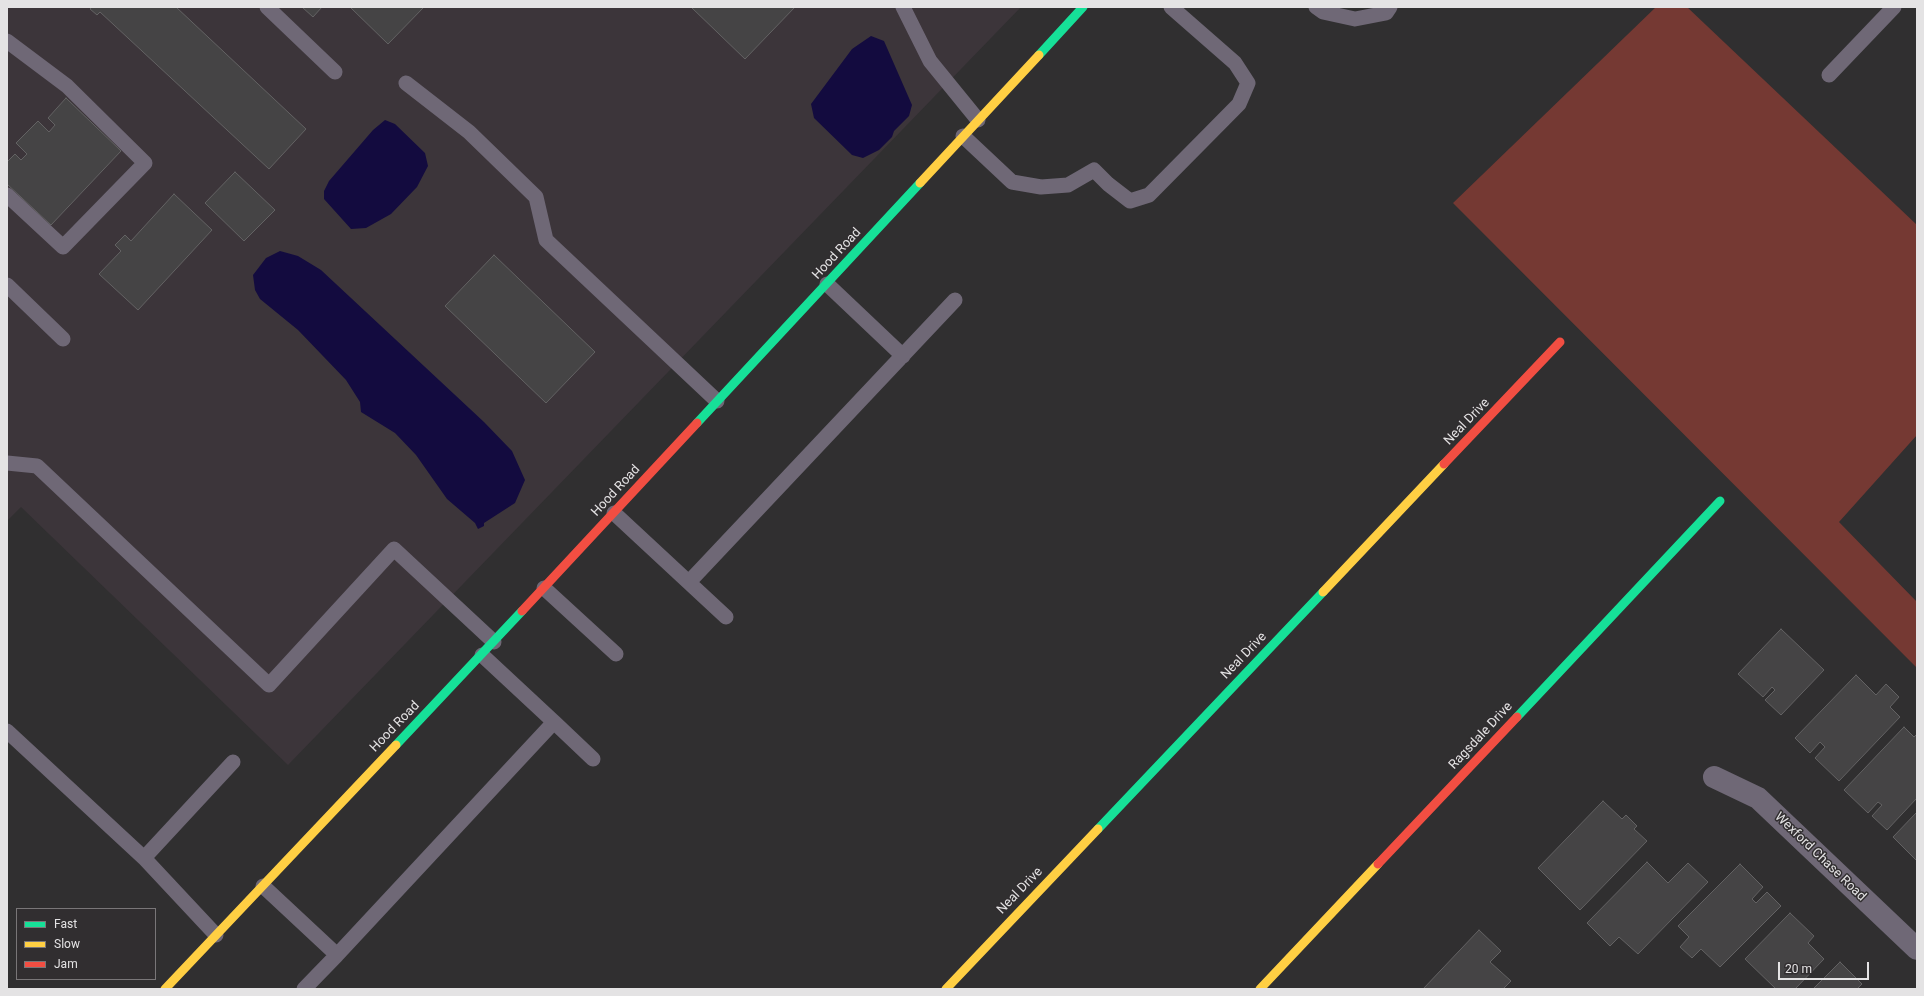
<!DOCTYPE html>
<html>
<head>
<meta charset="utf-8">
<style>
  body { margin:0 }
  #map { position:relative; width:1924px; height:996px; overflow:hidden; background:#302f30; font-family:Roboto,sans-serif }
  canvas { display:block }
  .frame { position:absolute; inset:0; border:8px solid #e4e3e4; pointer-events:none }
  .legend { position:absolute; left:16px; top:908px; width:140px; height:72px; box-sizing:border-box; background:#312e30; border:1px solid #797678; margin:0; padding:5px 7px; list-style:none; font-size:12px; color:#e4e3e4 }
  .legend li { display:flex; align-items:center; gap:8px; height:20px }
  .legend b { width:20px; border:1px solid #797678 }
  .scale { position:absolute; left:1778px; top:962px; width:91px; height:18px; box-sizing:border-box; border:2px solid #e4e3e4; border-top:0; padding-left:5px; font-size:12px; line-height:14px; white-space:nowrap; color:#e4e3e4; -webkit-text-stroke:3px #312e30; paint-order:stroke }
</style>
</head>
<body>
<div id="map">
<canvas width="1924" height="996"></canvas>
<div class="frame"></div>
<ul class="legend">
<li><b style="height:5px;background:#16e098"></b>Fast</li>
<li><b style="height:5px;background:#ffcf43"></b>Slow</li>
<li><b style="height:5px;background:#f24e42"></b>Jam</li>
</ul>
<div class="scale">20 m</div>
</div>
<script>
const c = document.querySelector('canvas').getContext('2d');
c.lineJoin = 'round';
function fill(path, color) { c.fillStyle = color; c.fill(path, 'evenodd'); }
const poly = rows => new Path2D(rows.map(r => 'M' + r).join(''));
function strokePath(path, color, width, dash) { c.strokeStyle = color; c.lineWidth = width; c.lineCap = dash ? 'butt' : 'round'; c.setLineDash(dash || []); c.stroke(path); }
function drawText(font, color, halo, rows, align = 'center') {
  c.font = font + ' Roboto,sans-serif'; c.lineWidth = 3; c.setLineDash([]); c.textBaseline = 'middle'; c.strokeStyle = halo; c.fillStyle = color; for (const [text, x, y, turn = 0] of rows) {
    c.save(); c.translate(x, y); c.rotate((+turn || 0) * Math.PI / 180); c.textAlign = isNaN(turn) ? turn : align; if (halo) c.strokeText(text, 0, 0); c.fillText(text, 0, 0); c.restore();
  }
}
fill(poly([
  [7,7,1021,7,288,765,21,507,7,521]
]), '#3c353a');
fill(poly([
  [1656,7,1687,7,1917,225,1917,435,1839,522,1917,602,1917,668,1453,203]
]), '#753933');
fill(poly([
  [871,36,884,41,912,105,909,116,894,131,892,137,879,150,863,158,852,155,814,118,811,104,852,49],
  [385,120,395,124,425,153,428,166,417,187,391,214,366,228,351,229,324,199,324,191,329,181,373,130],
  [280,251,298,256,321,270,484,422,512,451,525,480,515,503,484,523,484,526,478,529,475,523,447,499,416,455,395,433,361,412,360,402,346,380,298,330,260,299,255,290,253,275,266,258]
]), '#130b3f');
const building = poly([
  [92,7,176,7,306,129,269,169,100,12,97,15,90,9,92,7],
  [302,7,322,7,313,17,302,7],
  [350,7,424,7,388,44,350,7],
  [691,7,795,7,745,59,691,7],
  [66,98,121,151,51,225,7,184,7,162,15,154,21,160,27,154,16,143,38,121,49,132,55,125,48,118,66,98],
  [235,172,275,210,244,241,205,203,235,172],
  [174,194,212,230,138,310,99,274,121,251,115,245,125,235,131,241,174,194],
  [494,255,595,352,546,403,445,306,494,255],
  [1781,629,1824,670,1781,715,1765,700,1775,690,1772,687,1763,697,1738,674,1781,629],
  [1856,675,1876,695,1886,684,1899,697,1890,707,1900,717,1839,781,1815,758,1825,747,1820,742,1810,753,1795,738,1856,675],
  [1904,727,1914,737,1917,734,1917,798,1887,830,1872,816,1882,805,1878,802,1868,813,1844,790,1904,727],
  [1603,801,1622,819,1626,815,1637,826,1634,829,1647,841,1580,910,1538,868,1603,801],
  [1917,812,1917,859,1916,860,1893,837,1917,812],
  [1647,862,1668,883,1688,863,1708,882,1638,954,1619,937,1610,946,1587,923,1647,862],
  [1740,864,1763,887,1752,899,1756,903,1767,892,1781,906,1720,967,1701,949,1692,958,1680,947,1689,937,1678,926,1740,864],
  [1790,913,1814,936,1808,943,1824,959,1795,989,1776,989,1745,959,1790,913],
  [1479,930,1501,951,1490,962,1511,981,1503,989,1423,989,1479,930],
  [1840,962,1862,984,1857,989,1813,989,1840,962]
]);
fill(building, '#454445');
strokePath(building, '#636263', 1);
strokePath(poly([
  [267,7,335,72],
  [903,7,930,61,978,120],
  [1316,7,1323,12,1355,19,1386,13,1390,7],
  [7,41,67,86,145,163,63,247,7,195],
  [1829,75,1894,7],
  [406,83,469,132,536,197,546,240,717,401],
  [963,136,1012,182,1041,187,1068,185,1094,170,1108,184,1130,201,1149,195,1239,104,1248,83,1235,63,1171,7],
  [827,284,903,356],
  [7,285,63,339],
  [7,463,37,466,269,685,394,549,494,642],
  [614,513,726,617],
  [689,582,955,300],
  [544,588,616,654],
  [554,722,593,759],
  [7,731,144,858],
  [263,886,337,955,304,989],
  [216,935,144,858,233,762],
  [337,955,554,722,482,655]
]), '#6f6876', 15);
strokePath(poly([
  [1714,777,1758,798,1917,949]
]), '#6f6876', 22);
strokePath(poly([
  [1039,55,1083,7],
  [697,423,920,183],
  [1517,717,1720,501],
  [396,745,522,611],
  [1098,829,1323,592]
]), '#16e098', 9);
strokePath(poly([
  [920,183,1039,55],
  [1323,592,1444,464],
  [165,989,396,745],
  [946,989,1098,829],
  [1260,989,1378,864]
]), '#ffcf43', 9);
strokePath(poly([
  [1444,464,1560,342],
  [522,611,697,423],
  [1378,864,1517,717]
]), '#f24e42', 9);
drawText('13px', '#e4e3e4', '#312e30', [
  ["Hood Road",837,254,-47],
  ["Neal Drive",1467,422,-46],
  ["Hood Road",616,491,-47],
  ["Neal Drive",1244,656,-46],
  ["Hood Road",395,727,-46],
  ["Ragsdale Drive",1481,736,-47],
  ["Wexford Chase Road",1820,857,44],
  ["Neal Drive",1020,891,-46]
]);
</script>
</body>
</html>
